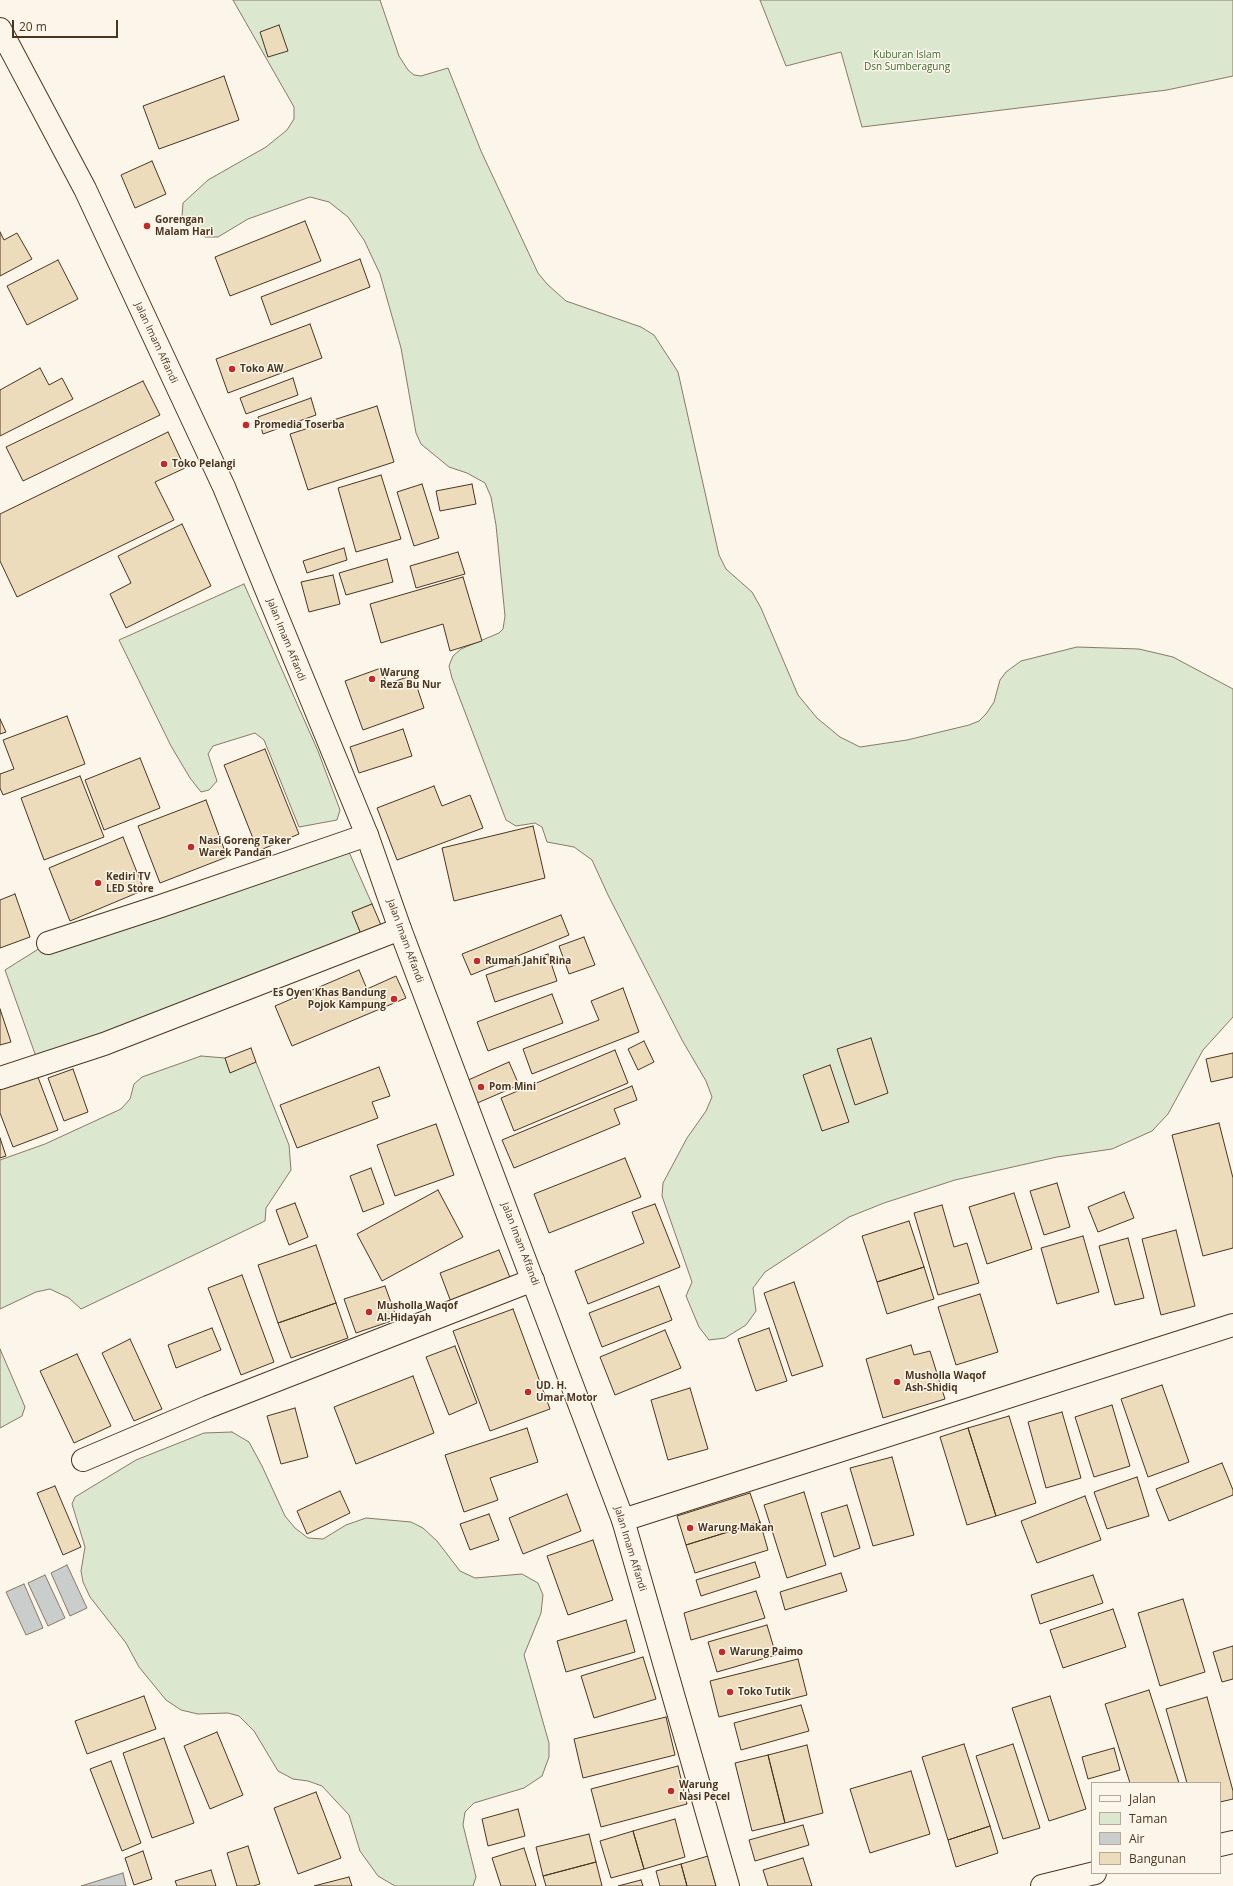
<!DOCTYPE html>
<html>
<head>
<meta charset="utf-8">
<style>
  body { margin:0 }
  #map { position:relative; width:1233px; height:1886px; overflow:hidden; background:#fbf6e9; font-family:"Open Sans",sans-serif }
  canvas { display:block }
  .legend { position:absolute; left:1091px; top:1782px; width:130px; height:92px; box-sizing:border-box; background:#fbf6e9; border:1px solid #b4a999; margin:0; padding:5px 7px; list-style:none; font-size:12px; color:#4a3520 }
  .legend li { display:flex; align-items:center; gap:8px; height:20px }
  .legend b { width:20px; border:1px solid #b4a999 }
  .scale { position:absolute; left:12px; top:20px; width:106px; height:18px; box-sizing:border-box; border:2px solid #4a3520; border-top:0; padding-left:5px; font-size:12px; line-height:14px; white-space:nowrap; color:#4a3520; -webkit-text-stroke:3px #fbf6e9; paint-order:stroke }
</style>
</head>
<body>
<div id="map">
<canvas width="1233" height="1886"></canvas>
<ul class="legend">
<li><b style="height:5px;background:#fbf6e9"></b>Jalan</li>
<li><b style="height:11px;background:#dce7d0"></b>Taman</li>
<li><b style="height:11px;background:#c9cecd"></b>Air</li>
<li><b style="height:11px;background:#ecdcbc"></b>Bangunan</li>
</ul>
<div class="scale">20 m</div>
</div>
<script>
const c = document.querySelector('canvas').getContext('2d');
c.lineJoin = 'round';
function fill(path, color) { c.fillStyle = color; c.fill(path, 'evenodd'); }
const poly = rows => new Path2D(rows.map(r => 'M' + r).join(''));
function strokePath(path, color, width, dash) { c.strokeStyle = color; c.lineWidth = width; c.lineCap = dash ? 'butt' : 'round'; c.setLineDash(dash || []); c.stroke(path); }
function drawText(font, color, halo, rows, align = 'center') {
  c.font = font + ' "Open Sans",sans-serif'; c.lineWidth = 3; c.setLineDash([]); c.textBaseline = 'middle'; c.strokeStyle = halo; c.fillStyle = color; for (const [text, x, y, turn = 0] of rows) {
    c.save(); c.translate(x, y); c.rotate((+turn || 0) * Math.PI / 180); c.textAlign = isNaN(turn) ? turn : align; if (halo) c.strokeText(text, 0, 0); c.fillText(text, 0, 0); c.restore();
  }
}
const green = poly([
  [233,0,380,0,399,56,408,70,414,75,421,76,448,68,481,151,538,273,547,284,566,301,641,327,654,335,678,372,719,555,726,569,752,592,761,608,798,695,817,718,840,737,860,747,907,740,969,725,979,721,986,714,994,702,1000,680,1006,672,1021,661,1077,647,1139,649,1173,657,1233,689,1233,1017,1203,1050,1168,1114,1152,1131,1112,1149,1057,1157,955,1180,884,1203,849,1217,765,1272,753,1288,756,1311,746,1325,725,1338,709,1340,699,1327,686,1296,692,1282,662,1196,663,1183,687,1138,706,1111,712,1097,706,1081,682,1040,608,895,592,860,574,847,547,842,542,827,535,823,516,826,506,820,452,678,449,666,453,656,461,649,499,633,503,629,505,616,496,525,491,497,485,483,467,473,449,467,421,444,416,433,401,348,380,274,364,240,348,217,329,202,310,197,248,219,218,237,205,237,182,217,183,203,208,180,266,147,287,130,294,119,294,107,233,0],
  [760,0,1233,0,1233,76,1167,90,862,127,841,52,786,66,760,0],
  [244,584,318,751,340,810,337,820,299,827,264,740,255,733,213,746,208,754,217,781,209,790,201,792,190,778,171,746,119,640,244,584],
  [345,843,372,904,352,912,361,934,39,1065,5,970,48,943,345,843],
  [201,1056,225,1058,230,1072,256,1062,289,1145,291,1170,266,1208,265,1221,81,1309,69,1298,50,1289,36,1292,0,1309,0,1160,45,1144,121,1109,130,1099,134,1084,142,1077,201,1056],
  [0,1349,25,1407,22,1416,0,1428,0,1349],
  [232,1432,249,1442,262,1466,285,1516,295,1528,308,1538,323,1539,346,1525,366,1518,411,1522,423,1528,437,1541,460,1571,475,1578,522,1574,538,1583,543,1595,541,1613,524,1655,549,1743,549,1757,542,1776,524,1788,474,1803,465,1812,463,1825,476,1877,473,1886,395,1886,378,1876,360,1851,349,1815,322,1786,308,1781,293,1779,278,1771,254,1731,239,1716,228,1713,198,1714,181,1710,166,1700,139,1667,126,1643,90,1597,83,1582,81,1571,85,1547,72,1504,75,1497,136,1460,204,1433,232,1432]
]);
fill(green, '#dce7d0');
strokePath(green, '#887966', 1);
const water = poly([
  [67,1565,87,1608,70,1616,51,1573,67,1565],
  [45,1575,65,1618,48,1626,28,1583,45,1575],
  [24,1584,43,1628,26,1635,6,1592,24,1584],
  [123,1873,126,1886,81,1886,123,1873]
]);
fill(water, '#c9cecd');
strokePath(water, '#887966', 1);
const building = poly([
  [279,25,288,51,268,57,260,32,279,25],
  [224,76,239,120,159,149,143,106,224,76],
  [152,161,166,194,135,208,121,175,152,161],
  [305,221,321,261,230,296,215,257,305,221],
  [0,232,4,240,17,233,32,259,0,276,0,232],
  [360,259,370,287,271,325,261,297,360,259],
  [58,260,78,299,27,325,7,286,58,260],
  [310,324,322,358,228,393,216,359,310,324],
  [40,368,49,385,62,378,73,399,0,436,0,390,40,368],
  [293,378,298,395,246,414,240,398,293,378],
  [143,381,160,415,23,481,6,447,143,381],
  [311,398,316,415,263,434,258,417,311,398],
  [377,406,394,462,308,490,290,434,377,406],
  [168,432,185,468,155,482,174,520,17,597,0,561,0,514,168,432],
  [381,475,401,539,356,552,338,488,381,475],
  [422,484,439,538,414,546,397,492,422,484],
  [472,484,476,504,440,511,436,491,472,484],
  [182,524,211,586,126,628,110,594,131,583,118,556,182,524],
  [344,548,347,560,307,573,303,561,344,548],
  [458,552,465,574,416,588,410,566,458,552],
  [387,559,393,582,346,595,339,573,387,559],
  [333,575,340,604,309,612,301,582,333,575],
  [463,577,482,641,450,651,443,624,381,643,370,604,463,577],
  [381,668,387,684,413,675,424,708,363,730,345,681,381,668],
  [67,716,85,764,3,795,0,788,0,774,14,769,3,740,67,716],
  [0,719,6,732,0,734,0,719],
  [403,729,412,756,359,773,350,747,403,729],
  [265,749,299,834,258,851,224,765,265,749],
  [140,758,160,808,104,830,85,780,140,758],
  [80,776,104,837,44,860,21,798,80,776],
  [434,786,442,806,470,795,483,828,397,860,377,808,434,786],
  [206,800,227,857,160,883,138,826,206,800],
  [533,826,545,878,454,901,442,848,533,826],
  [123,837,144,890,70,921,49,868,123,837],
  [15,894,30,937,0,948,0,900,15,894],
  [372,904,381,925,361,934,352,912,372,904],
  [561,915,569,935,471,975,462,954,561,915],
  [584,937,595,965,569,974,559,946,584,937],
  [548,954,557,981,495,1002,486,975,548,954],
  [359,970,367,989,396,976,406,998,292,1046,275,1006,359,970],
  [623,988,639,1032,532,1074,523,1049,599,1020,591,1001,623,988],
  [552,994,563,1023,488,1051,477,1022,552,994],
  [0,1009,11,1042,0,1045,0,1009],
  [871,1038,888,1093,855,1105,837,1049,871,1038],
  [644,1041,654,1062,638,1070,628,1049,644,1041],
  [251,1048,256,1062,230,1073,225,1058,251,1048],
  [615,1050,628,1083,514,1131,501,1098,615,1050],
  [1233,1053,1233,1077,1211,1082,1206,1059,1233,1053],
  [509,1062,519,1085,475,1104,466,1081,509,1062],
  [830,1065,849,1122,822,1131,803,1075,830,1065],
  [379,1067,390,1096,372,1102,378,1118,297,1148,280,1105,379,1067],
  [73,1069,88,1112,64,1121,48,1078,73,1069],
  [36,1072,58,1130,13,1147,0,1113,0,1085,36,1072],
  [632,1086,637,1100,614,1109,620,1124,514,1168,502,1140,632,1086],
  [1219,1123,1233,1178,1233,1248,1203,1256,1172,1135,1219,1123],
  [436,1124,454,1175,395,1196,377,1145,436,1124],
  [0,1138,6,1156,0,1158,0,1138],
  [625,1158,641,1197,549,1233,534,1194,625,1158],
  [371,1168,384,1204,363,1212,350,1176,371,1168],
  [1057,1183,1070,1227,1044,1235,1030,1191,1057,1183],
  [438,1190,463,1237,382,1281,357,1234,438,1190],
  [1124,1192,1134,1218,1098,1232,1088,1207,1124,1192],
  [1014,1193,1032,1249,987,1264,969,1207,1014,1193],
  [295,1203,308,1237,289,1245,276,1210,295,1203],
  [655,1204,680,1267,588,1304,575,1271,644,1243,632,1212,655,1204],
  [942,1205,954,1247,967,1243,979,1283,938,1295,914,1213,942,1205],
  [909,1221,924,1267,877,1282,862,1236,909,1221],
  [1176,1230,1195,1306,1161,1315,1142,1239,1176,1230],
  [1083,1236,1099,1292,1057,1304,1041,1248,1083,1236],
  [1128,1238,1144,1298,1115,1305,1099,1246,1128,1238],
  [316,1245,336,1303,278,1323,258,1265,316,1245],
  [499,1250,511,1280,451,1302,440,1273,499,1250],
  [924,1267,934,1299,887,1314,877,1282,924,1267],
  [242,1275,274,1362,241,1375,208,1288,242,1275],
  [794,1282,823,1366,792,1376,764,1293,794,1282],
  [385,1286,397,1319,356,1333,344,1299,385,1286],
  [659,1286,672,1320,602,1347,589,1313,659,1286],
  [980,1294,998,1352,956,1365,938,1307,980,1294],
  [336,1303,348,1338,291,1358,278,1323,336,1303],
  [513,1309,550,1409,490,1431,453,1331,513,1309],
  [212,1328,221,1350,176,1368,168,1345,212,1328],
  [769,1328,787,1381,756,1391,738,1339,769,1328],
  [665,1330,681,1368,615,1395,600,1357,665,1330],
  [130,1339,162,1409,134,1421,102,1353,130,1339],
  [911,1345,914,1355,930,1351,945,1399,883,1418,866,1359,911,1345],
  [455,1346,477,1403,449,1415,426,1357,455,1346],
  [77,1354,111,1426,74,1443,40,1371,77,1354],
  [413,1376,434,1433,356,1464,334,1407,413,1376],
  [1162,1385,1189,1462,1148,1477,1121,1399,1162,1385],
  [690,1388,708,1449,668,1460,651,1400,690,1388],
  [1112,1405,1130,1466,1094,1477,1075,1417,1112,1405],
  [295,1408,308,1457,281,1464,267,1416,295,1408],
  [1062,1412,1081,1478,1046,1488,1028,1422,1062,1412],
  [1009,1416,1036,1503,996,1516,968,1428,1009,1416],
  [527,1428,538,1462,490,1478,498,1500,464,1512,445,1455,527,1428],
  [968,1428,996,1516,967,1525,940,1437,968,1428],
  [892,1457,914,1535,873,1546,850,1468,892,1457],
  [1222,1463,1233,1490,1233,1495,1169,1521,1156,1489,1222,1463],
  [1137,1477,1149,1516,1107,1529,1094,1492,1137,1477],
  [55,1486,81,1547,63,1555,37,1493,55,1486],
  [340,1491,350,1513,307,1534,297,1511,340,1491],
  [804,1492,826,1565,787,1578,764,1505,804,1492],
  [750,1493,760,1522,686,1545,677,1516,750,1493],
  [567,1494,581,1531,523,1554,509,1518,567,1494],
  [1085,1496,1101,1540,1037,1563,1021,1521,1085,1496],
  [847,1505,860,1548,834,1557,821,1513,847,1505],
  [489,1514,499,1540,470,1550,460,1524,489,1514],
  [760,1522,768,1550,695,1573,686,1545,760,1522],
  [593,1540,613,1600,568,1615,547,1556,593,1540],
  [755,1562,760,1577,701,1596,696,1580,755,1562],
  [841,1573,847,1591,785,1610,780,1592,841,1573],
  [1093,1575,1103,1603,1040,1624,1031,1595,1093,1575],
  [756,1591,765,1618,691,1640,684,1613,756,1591],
  [1183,1599,1205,1672,1160,1686,1138,1613,1183,1599],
  [1113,1609,1126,1647,1063,1668,1050,1630,1113,1609],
  [626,1620,635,1652,566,1672,557,1641,626,1620],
  [767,1625,776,1655,717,1672,708,1642,767,1625],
  [1233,1646,1233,1679,1222,1682,1213,1652,1233,1646],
  [643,1657,656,1699,594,1718,581,1676,643,1657],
  [798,1659,807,1695,719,1717,710,1681,798,1659],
  [1149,1690,1179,1783,1130,1783,1105,1704,1149,1690],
  [144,1696,156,1729,87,1754,75,1721,144,1696],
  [1050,1696,1086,1809,1049,1821,1012,1708,1050,1696],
  [1207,1697,1233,1791,1233,1799,1220,1802,1220,1783,1187,1783,1166,1709,1207,1697],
  [801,1705,809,1731,741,1750,734,1723,801,1705],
  [666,1717,675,1755,583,1778,574,1739,666,1717],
  [217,1732,243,1795,210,1809,184,1746,217,1732],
  [164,1738,194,1823,152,1838,123,1753,164,1738],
  [964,1744,990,1826,948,1840,922,1757,964,1744],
  [1013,1744,1040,1828,1003,1839,976,1756,1013,1744],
  [807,1745,823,1813,785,1823,768,1755,807,1745],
  [1114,1748,1120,1770,1088,1779,1082,1757,1114,1748],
  [768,1755,785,1823,752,1831,735,1763,768,1755],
  [111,1761,141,1843,122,1851,90,1769,111,1761],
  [678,1766,687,1804,601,1827,591,1789,678,1766],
  [911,1771,930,1834,870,1853,850,1789,911,1771],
  [316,1792,341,1858,298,1874,274,1808,316,1792],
  [518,1809,525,1836,488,1846,482,1819,518,1809],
  [675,1819,685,1857,644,1869,633,1831,675,1819],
  [803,1825,809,1845,755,1861,749,1840,803,1825],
  [990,1826,998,1853,956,1867,948,1840,990,1826],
  [633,1831,644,1869,611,1878,600,1841,633,1831],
  [589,1834,596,1862,543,1876,536,1847,589,1834],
  [248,1846,260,1884,253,1886,237,1886,227,1853,248,1846],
  [524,1848,536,1886,501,1886,492,1858,524,1848],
  [143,1851,152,1879,134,1885,125,1858,143,1851],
  [708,1856,716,1886,687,1886,681,1864,708,1856],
  [803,1858,812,1886,768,1886,763,1870,803,1858],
  [596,1862,602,1886,546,1886,543,1876,596,1862],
  [681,1864,687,1886,660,1886,656,1871,681,1864],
  [211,1870,216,1886,177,1886,175,1881,211,1870],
  [349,1877,352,1886,314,1886,349,1877],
  [641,1880,643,1886,618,1886,641,1880]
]);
fill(building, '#ecdcbc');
strokePath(building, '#4a3520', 1);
const minor = poly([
  [48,943,161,906,367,835],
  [0,1078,104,1044,400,929],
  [83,1460,208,1407,533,1280],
  [623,1520,1233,1325],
  [1220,1845,1233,1842],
  [1042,1886,1095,1873]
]);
const tertiary = poly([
  [0,29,85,189,224,487,367,835,400,929,623,1520,728,1886]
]);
strokePath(minor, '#4a3520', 24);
strokePath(tertiary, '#4a3520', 24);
strokePath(minor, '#fbf6e9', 22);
strokePath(tertiary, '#fbf6e9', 22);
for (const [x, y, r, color] of [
  [147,226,4,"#c62828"],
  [232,369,4,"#c62828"],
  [246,425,4,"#c62828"],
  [164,464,4,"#c62828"],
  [372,679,4,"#c62828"],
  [191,847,4,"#c62828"],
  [98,883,4,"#c62828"],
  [477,961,4,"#c62828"],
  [394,999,4,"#c62828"],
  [481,1087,4,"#c62828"],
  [369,1312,4,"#c62828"],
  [897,1382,4,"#c62828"],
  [528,1392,4,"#c62828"],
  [690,1528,4,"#c62828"],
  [722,1652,4,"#c62828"],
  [730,1692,4,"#c62828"],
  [671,1791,4,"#c62828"]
]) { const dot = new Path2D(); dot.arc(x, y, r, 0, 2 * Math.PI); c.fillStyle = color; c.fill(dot); strokePath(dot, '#fbf6e9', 1.5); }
drawText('10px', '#436837', '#fbf6e9', [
  ["Kuburan Islam",907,55],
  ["Dsn Sumberagung",907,67]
]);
drawText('bold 10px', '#4a3520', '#fbf6e9', [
  ["Gorengan",155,220],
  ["Malam Hari",155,232],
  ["Toko AW",240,369],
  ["Promedia Toserba",254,425],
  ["Toko Pelangi",172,464],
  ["Warung",380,673],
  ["Reza Bu Nur",380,685],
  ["Nasi Goreng Taker",199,841],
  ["Warek Pandan",199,853],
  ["Kediri TV",106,877],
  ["LED Store",106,889],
  ["Rumah Jahit Rina",485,961],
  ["Es Oyen Khas Bandung",386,993,"right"],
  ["Pojok Kampung",386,1005,"right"],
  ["Pom Mini",489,1087],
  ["Musholla Waqof",377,1306],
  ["Al-Hidayah",377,1318],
  ["Musholla Waqof",905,1376],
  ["Ash-Shidiq",905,1388],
  ["UD. H.",536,1386],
  ["Umar Motor",536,1398],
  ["Warung Makan",698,1528],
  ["Warung Paimo",730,1652],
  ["Toko Tutik",738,1692],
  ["Warung",679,1785],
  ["Nasi Pecel",679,1797]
], 'left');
drawText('10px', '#4a3520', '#fbf6e9', [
  ["Jalan Imam Affandi",156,343,65],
  ["Jalan Imam Affandi",286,640,68],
  ["Jalan Imam Affandi",405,941,70],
  ["Jalan Imam Affandi",520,1244,69],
  ["Jalan Imam Affandi",630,1549,73]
]);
</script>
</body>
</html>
